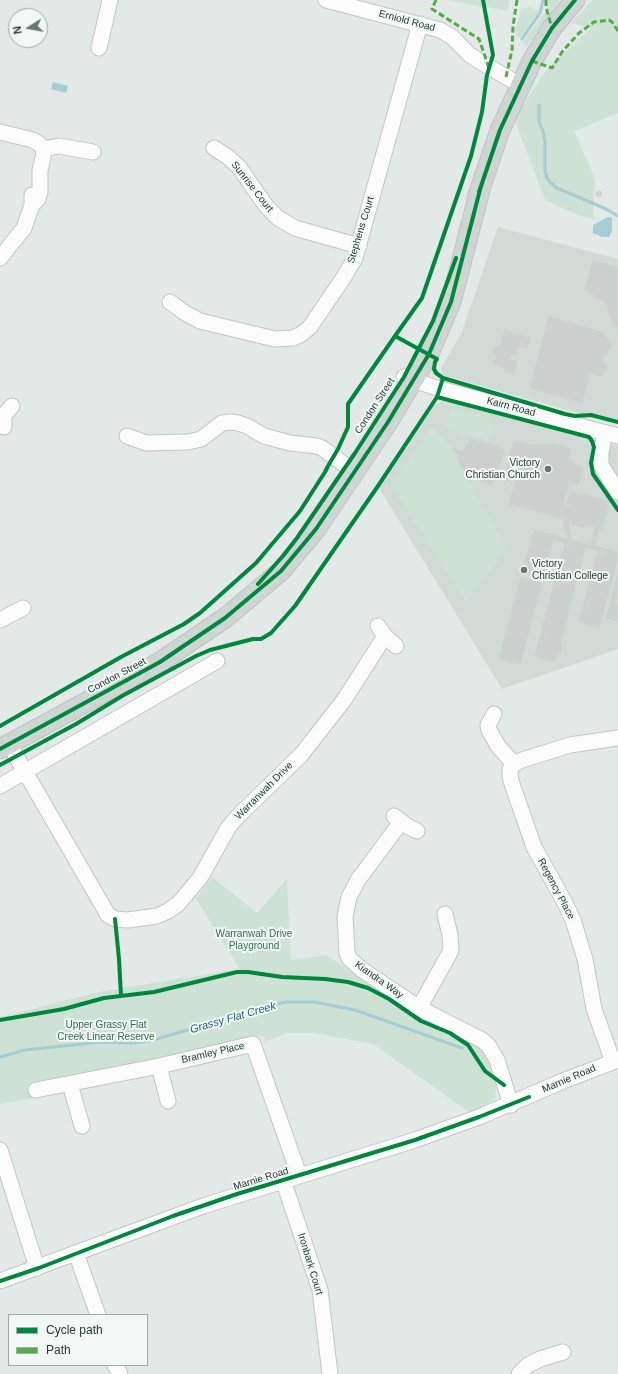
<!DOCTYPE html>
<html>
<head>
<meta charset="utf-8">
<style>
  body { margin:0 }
  #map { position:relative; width:618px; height:1374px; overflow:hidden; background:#e3e9e6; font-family:Arial,sans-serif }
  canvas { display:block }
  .legend { position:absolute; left:8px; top:1314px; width:140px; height:52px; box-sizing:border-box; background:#f2f8f5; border:1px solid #9faca9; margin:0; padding:5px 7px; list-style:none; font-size:12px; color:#233b36 }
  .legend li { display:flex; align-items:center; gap:8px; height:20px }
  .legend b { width:20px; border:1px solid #9faca9 }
  .north { position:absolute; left:8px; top:8px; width:40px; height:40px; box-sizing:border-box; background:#f2f8f5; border:1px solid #9faca9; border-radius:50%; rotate:259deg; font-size:11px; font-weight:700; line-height:16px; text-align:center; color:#233b36 }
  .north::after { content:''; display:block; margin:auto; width:14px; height:18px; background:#667874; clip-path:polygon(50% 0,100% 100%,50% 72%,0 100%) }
</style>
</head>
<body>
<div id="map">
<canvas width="618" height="1374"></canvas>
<ul class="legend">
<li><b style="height:5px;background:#00873e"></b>Cycle path</li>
<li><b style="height:5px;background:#53ac45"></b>Path</li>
</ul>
<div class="north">N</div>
</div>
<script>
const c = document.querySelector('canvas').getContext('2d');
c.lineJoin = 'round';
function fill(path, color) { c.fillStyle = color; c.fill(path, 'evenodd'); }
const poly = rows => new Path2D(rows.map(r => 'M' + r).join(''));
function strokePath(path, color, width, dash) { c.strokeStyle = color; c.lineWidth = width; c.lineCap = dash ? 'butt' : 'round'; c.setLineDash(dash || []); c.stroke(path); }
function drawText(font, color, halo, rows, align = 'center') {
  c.font = font + ' Arial,sans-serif'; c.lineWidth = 4; c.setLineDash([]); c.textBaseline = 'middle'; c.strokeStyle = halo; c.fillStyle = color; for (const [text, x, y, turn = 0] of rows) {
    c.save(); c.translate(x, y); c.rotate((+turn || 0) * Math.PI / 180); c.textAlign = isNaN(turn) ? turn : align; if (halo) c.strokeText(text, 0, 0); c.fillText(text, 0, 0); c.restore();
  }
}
fill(poly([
  [498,227,618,259,618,420,595,414,581,414,443,375,441,368,461,334],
  [443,401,618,446,618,649,502,689,379,488,433,406]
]), '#d2dad6');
fill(poly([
  [447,0,509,0,508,11],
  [548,0,560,0,527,46,523,42,548,8],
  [593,0,618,0,618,113,574,131,595,179,593,219,578,215,545,200,516,123,519,112,547,69,591,28,571,23],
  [530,7,539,11,520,38,516,36,515,29,519,17,521,9],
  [451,407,496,419,490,441,445,429],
  [431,428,452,449,507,549,466,602,390,484],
  [212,877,257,913,287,879,291,960,326,955,426,1020,467,1039,481,1050,487,1057,491,1067,496,1086,495,1098,487,1104,469,1112,373,1044,314,1033,288,1033,266,1041,262,1035,191,1054,30,1085,32,1098,0,1104,0,1017,95,993,118,989,117,954,120,954,122,988,240,969,196,899]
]), '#cde1d4');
fill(poly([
  [53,82,68,86,66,93,51,89],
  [608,217,612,218,612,231,609,237,602,237,593,233,593,225]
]), '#a6ccd4');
strokePath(poly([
  [522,39,540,13,543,0],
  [539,105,539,122,543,131,545,141,545,171,547,178,551,183,557,188,606,209,618,216],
  [0,1057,25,1050,101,1042,134,1043,150,1041,276,1004,287,1002,315,1002,355,1010,462,1048]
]), '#a6ccd4', 3);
const building = poly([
  '596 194a3 3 0 1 1 6 0a3 3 0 1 1-6 0Z',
  [593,261,618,267,618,329,617,326,614,327,606,303,588,291,585,291,593,261],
  [549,317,602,332,612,346,602,360,607,368,601,376,590,373,582,402,530,388,549,317],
  [505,330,530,338,527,348,519,346,516,355,511,353,509,359,517,362,514,374,504,371,505,368,494,364,497,355,493,354,495,346,500,347,505,330],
  [471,439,497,446,497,448,504,450,500,465,498,465,497,480,496,479,492,486,473,477,469,478,458,461,460,458,454,449,463,451,471,439],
  [514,441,531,445,555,444,571,449,568,460,575,462,574,464,583,467,578,485,569,483,563,505,572,508,572,506,567,504,570,491,609,501,602,529,509,504,516,480,511,478,510,481,504,479,514,441],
  [563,519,585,525,584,528,568,523,571,540,591,546,595,527,599,528,595,546,618,552,618,557,601,552,582,623,579,622,598,551,569,543,538,657,535,656,565,543,538,535,539,531,567,539,563,519],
  [534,531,538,532,538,535,553,540,543,578,522,572,534,531],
  [569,544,585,548,560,645,563,646,561,652,558,651,555,662,539,658,569,544],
  [602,553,618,557,618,558,599,628,583,623,602,553],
  [618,574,618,589,616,597,618,597,618,600,615,601,615,603,618,604,618,621,606,618,618,574],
  [521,577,542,583,520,664,499,659,521,577]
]);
fill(building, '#ccd1cf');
strokePath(building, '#ccd2cf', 1);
const minor = poly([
  [326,0,440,30,452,37,470,55,479,61,520,85],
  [99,48,110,0],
  [0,132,33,140,38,143,44,149,43,158,40,170,40,192,38,199,32,205],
  [214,148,228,157,239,167,266,206,278,218,295,228,359,246],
  [44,149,59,146,93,152],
  [0,258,24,228,32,205,32,195],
  [170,302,185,313,200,321,275,339,293,338,300,335,310,327,344,277,355,258,420,24],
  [404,377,440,389,618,436],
  [4,427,4,415,12,406],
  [605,433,601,452,601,465,618,492],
  [127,436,146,443,188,442,201,439,222,423,230,422,238,423,247,426,264,436,290,443,317,446,322,448,345,465],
  [0,620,23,608],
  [385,636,396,646],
  [494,714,488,725,489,730,498,746,514,764],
  [9,744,108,915,115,919,128,920,157,916,168,911,178,904,200,878,228,828,238,816,301,755,344,700,385,636,378,626],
  [0,786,217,661],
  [394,816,407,826,417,831],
  [401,822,358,880,349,897,345,917,347,953,349,958,361,969,419,1008,482,1040,488,1045,497,1060,511,1105],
  [419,1008,448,956,451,950,450,935,445,914],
  [613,1062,594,1009,585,959,573,920,565,903,534,847,511,781,510,773,510,769,514,764,522,760,570,745,618,738],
  [159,1066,168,1101],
  [70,1084,82,1126],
  [36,1090,159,1066,253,1044,299,1175],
  [0,1150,37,1268],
  [283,1180,320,1290,330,1374],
  [76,1253,98,1315],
  [0,1281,203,1206,415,1140,479,1117,563,1081,618,1060],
  [115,1365,120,1374],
  [519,1374,528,1365,540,1359,563,1352]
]);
const major = poly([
  [477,198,500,130,532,61,552,28,575,0],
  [0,749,160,662,225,618,281,571,316,529,388,422,429,354,451,302,481,186]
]);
strokePath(minor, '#c0c6c3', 17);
strokePath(major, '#bcc5c3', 21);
strokePath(minor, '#fbfcfb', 15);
strokePath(major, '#ced5d3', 19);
strokePath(poly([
  [436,0,432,9,479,39,489,68],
  [546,0,546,7,552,28],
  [532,61,552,68,562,52,579,33,594,22,609,20,612,22,618,31],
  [506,77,512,50,513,26,517,0]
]), '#53ac45', 3, [6, 3]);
strokePath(poly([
  [483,0,493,55,487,75,482,112,471,156,422,298,395,336,437,359,435,362,434,369,436,373,443,378,565,414,575,416,591,415,618,422],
  [479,192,500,130,532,61,552,28,575,0],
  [437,397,589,437,592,441,594,447,591,463,593,474,618,510],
  [258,584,283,556,297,538,355,453,404,377,433,321,456,258],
  [0,726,121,657,184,624,200,613,256,563,300,511,325,472,328,466,338,449,348,427,348,404,395,336],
  [0,749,160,662,225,618,281,571,316,529,388,422,429,354,451,302,481,186],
  [0,765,76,724,122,696,196,656,210,650,253,639,261,639,271,633,295,606,378,486,437,397,443,378],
  [115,919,119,959,121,995],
  [0,1020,64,1009,104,998,154,992,237,972,248,972,282,977,325,979,348,982,368,988,389,999,421,1021,450,1033,468,1045,485,1071,504,1085],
  [0,1281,39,1268,173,1216,237,1194,415,1140,479,1117,529,1097]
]), '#00873e', 4);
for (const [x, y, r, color] of [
  [548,469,4,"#667874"],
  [524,570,4,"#667874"]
]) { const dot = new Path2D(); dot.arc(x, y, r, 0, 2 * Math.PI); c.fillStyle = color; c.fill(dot); strokePath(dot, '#f2f8f5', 1.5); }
drawText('10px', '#233b36', '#f2f8f5', [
  ["Erniold Road",407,21,15],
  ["Sunrise Court",252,187,52],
  ["Stephens Court",361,230,-73],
  ["Condon Street",375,406,-57],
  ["Kairn Road",511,407,15],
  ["Condon Street",117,676,-28],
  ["Warranwah Drive",264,791,-45],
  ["Regency Place",556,889,62],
  ["Kiandra Way",379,980,35],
  ["Bramley Place",213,1053,-13],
  ["Marnie Road",569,1079,-23],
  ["Marnie Road",261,1179,-17],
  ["Ironbark Court",310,1264,73]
]);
drawText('10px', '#233b36', '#f2f8f5', [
  ["Victory",540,463],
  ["Christian Church",540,475],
  ["Victory",532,564,"left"],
  ["Christian College",532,576,"left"]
], 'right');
drawText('10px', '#2f6f4c', '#f2f8f5', [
  ["Warranwah Drive",254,934],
  ["Playground",254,946],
  ["Upper Grassy Flat",106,1025],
  ["Creek Linear Reserve",106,1037]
]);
drawText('italic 11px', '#206073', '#f2f8f5', [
  ["Grassy Flat Creek",233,1018,-16]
]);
</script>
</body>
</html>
